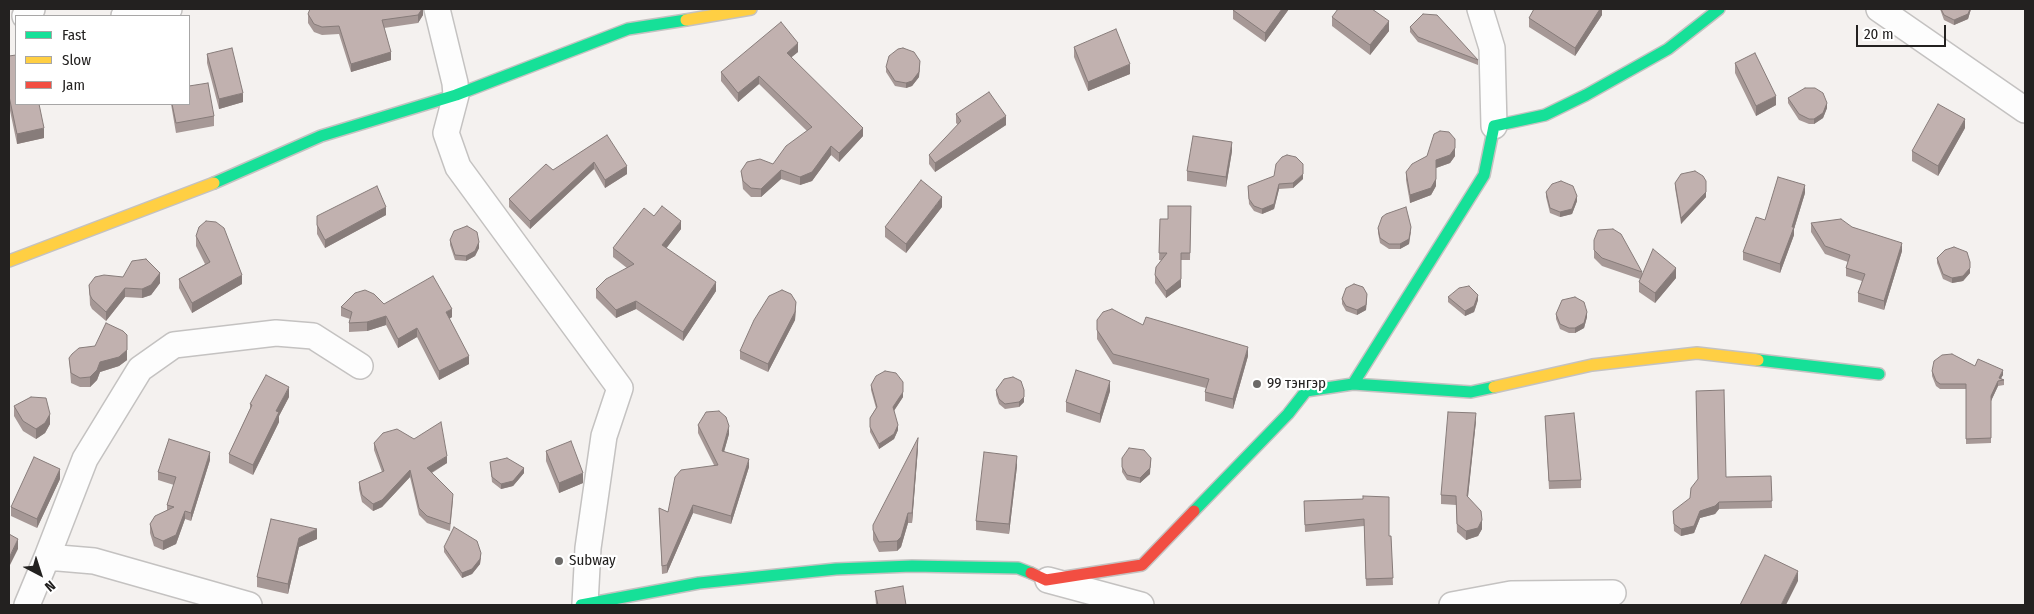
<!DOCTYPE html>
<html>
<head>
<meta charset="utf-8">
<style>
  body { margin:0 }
  #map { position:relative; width:2034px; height:614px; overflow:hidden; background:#f4f1ef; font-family:"Fira Sans Condensed",sans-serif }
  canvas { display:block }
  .frame { position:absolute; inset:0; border:10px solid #232120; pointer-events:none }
  .legend { position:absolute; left:15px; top:15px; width:175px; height:90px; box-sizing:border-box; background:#fff; border:1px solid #a7a6a6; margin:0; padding:6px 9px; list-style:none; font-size:15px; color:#232120 }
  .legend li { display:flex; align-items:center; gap:10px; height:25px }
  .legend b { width:25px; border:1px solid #a7a6a6 }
  .north { position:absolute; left:15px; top:549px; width:50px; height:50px; -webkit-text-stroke:4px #fff; paint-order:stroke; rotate:140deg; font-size:14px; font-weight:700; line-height:20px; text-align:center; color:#232120 }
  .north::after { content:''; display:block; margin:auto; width:18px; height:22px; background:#232120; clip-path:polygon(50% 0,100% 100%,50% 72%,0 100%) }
  .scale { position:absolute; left:1856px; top:25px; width:90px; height:22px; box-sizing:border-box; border:2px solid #232120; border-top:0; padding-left:6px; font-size:15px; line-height:18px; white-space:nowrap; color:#232120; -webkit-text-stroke:4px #fff; paint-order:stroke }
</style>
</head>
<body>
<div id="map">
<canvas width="2034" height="614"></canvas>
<div class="frame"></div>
<ul class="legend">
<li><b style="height:6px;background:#16e098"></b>Fast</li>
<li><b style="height:6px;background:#ffcf43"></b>Slow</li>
<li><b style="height:6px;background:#f24e42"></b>Jam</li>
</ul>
<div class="north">N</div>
<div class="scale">20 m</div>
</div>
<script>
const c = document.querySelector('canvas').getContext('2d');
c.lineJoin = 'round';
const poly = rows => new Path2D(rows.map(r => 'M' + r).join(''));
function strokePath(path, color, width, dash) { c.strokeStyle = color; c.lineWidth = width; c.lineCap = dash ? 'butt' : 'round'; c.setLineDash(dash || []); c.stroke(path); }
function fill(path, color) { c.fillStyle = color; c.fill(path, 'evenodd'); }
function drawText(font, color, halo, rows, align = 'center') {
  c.font = font + ' "Fira Sans Condensed",sans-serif'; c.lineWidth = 4.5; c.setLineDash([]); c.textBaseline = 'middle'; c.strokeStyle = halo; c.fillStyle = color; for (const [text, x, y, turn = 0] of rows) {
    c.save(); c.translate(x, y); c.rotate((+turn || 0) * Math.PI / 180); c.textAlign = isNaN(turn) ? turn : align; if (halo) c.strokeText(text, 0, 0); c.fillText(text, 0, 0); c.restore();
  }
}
const street = poly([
  [437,9,455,83,456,95,446,133,458,167,620,388,604,436,588,548,585,604],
  [1480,9,1492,48,1494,126],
  [1879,9,2025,110],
  [25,16,32,9],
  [124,16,169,9],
  [47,557,85,459,140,369,174,345,276,333,313,336,360,366],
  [1048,580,1141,605],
  [27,605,47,557,94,561,249,605],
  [1452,605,1511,594,1613,593]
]);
const fast = poly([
  [214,183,321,136,456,95,628,29,686,20],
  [1758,360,1879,374],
  [1353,384,1484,175,1494,126,1545,115,1586,95,1668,49,1719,9],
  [1194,511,1288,414,1306,391,1353,384,1471,392,1494,387],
  [581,605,699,583,836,569,912,566,1018,568,1031,573]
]);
const slow = poly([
  [686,20,751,9],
  [9,261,214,183],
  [1494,387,1592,365,1697,353,1758,360]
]);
const jam = poly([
  [1031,573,1046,580,1142,565,1194,511]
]);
strokePath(street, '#c4c2c1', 28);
strokePath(fast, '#c4c2c1', 14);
strokePath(slow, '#c4c2c1', 14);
strokePath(jam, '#c4c2c1', 14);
strokePath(street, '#fdfdfd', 25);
strokePath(fast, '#16e098', 11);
strokePath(slow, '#ffcf43', 11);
strokePath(jam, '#f24e42', 11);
fill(poly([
  [423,9,423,15,418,23,384,28,391,60,351,72,339,34,322,35,314,32,308,23,308,14],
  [1289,9,1265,42,1233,19,1233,10],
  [1602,9,1602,15,1575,56,1529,27,1529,18],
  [1940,9,1971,9,1968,19,1954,25,1944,20],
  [1332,17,1389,31,1370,55,1332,26],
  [1410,27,1478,60,1478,65,1418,42,1410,32],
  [1074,47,1130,74,1088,91,1074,57],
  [798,52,791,57,863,136,839,162,831,155,812,181,800,185,781,179,761,197,751,197,743,189,741,171,773,164,807,131,759,84,738,102,721,81,721,72],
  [207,54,243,102,219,109,207,63],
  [9,56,44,138,17,144,9,106],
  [1735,63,1776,105,1756,116,1735,73],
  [920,66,919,77,912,86,906,88,895,86,886,72,886,67],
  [1788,98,1827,108,1823,118,1814,124,1809,124,1799,120,1788,103],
  [171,104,189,104,214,116,214,126,176,133],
  [956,114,1006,125,935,172,929,164,929,155,958,125,956,123],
  [1965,128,1938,176,1912,161,1912,151],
  [607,135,627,174,605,188,594,169,530,229,509,207,509,199],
  [1232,151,1226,187,1187,181,1187,171],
  [1427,156,1455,156,1450,163,1436,168,1436,186,1431,195,1410,203,1406,180,1406,172],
  [1303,179,1293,188,1279,189,1274,209,1262,214,1254,211,1249,204,1248,186],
  [1675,183,1706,197,1681,224,1675,188],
  [1546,192,1577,201,1572,214,1560,217,1550,213,1546,197],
  [1805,193,1794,229,1794,235,1780,273,1743,260,1743,252,1765,220],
  [1191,206,1190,260,1181,260,1181,287,1166,298,1155,283,1155,275,1161,260,1159,260,1160,219,1168,219],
  [942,207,906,253,885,237,885,227],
  [386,215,325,248,317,234,317,216],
  [654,216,681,229,666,248,716,291,683,341,636,309,616,318,596,298,596,289,627,268,613,257,613,248],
  [1811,223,1852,227,1902,251,1884,310,1858,302,1858,293,1862,281,1846,276,1846,268,1848,262,1825,254,1811,232],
  [1378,228,1411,232,1409,244,1400,249,1389,249,1380,243,1378,233],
  [196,236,242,284,192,313,179,288,179,279,205,264,196,246],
  [450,240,479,248,475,256,466,261,455,260,450,245],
  [1594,240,1642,272,1642,274,1676,278,1655,303,1639,292,1639,282,1640,279,1602,266,1594,258],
  [1937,258,1970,267,1970,273,1963,281,1952,283,1943,279,1937,263],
  [160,283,151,295,142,298,125,297,106,321,92,309,90,305,89,285],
  [1448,297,1478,300,1474,312,1465,316,1448,302],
  [1342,299,1367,299,1366,310,1357,315,1346,311,1342,304],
  [384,304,452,317,449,319,469,364,439,380,417,337,398,348,386,325,367,331,349,332,349,323,350,319,341,316,341,307],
  [796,310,795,320,768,372,740,359,740,351],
  [1556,314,1587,317,1584,328,1575,333,1569,333,1560,329,1556,319],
  [1097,320,1143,325,1248,356,1233,409,1205,401,1205,392,1206,388,1113,364,1097,339],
  [127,335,127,360,119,366,100,372,97,380,90,387,80,387,71,383,69,358,95,346],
  [1975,366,2003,375,2001,378,2004,380,2004,385,1998,386,1991,401,1991,443,1966,444,1966,389,1940,389,1936,386,1932,376,1932,371],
  [871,385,903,397,894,411,898,430,894,439,879,449,870,432,870,418,876,408,871,390],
  [996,390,1024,402,1019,407,1005,409,999,404,996,395],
  [1110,391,1100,423,1066,412,1066,402],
  [289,397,279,416,279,422,253,475,229,463,229,454,250,409,250,404],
  [14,406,50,424,45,433,36,439,23,431,14,416],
  [1545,416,1581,480,1581,488,1549,489],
  [1476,421,1468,497,1482,529,1478,536,1466,540,1457,532,1456,505,1441,504,1441,495],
  [698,425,729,434,724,451,749,467,731,524,693,513,667,573,662,574,659,508,668,512,714,465,698,433],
  [374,443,447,463,432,473,453,501,450,531,427,523,419,515,410,477,382,507,373,511,362,502,359,489,359,482,382,472,374,450],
  [918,448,912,523,908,523,901,547,897,551,879,552,873,540,873,525],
  [546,451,583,483,559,493,546,461],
  [210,460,191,521,185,519,176,544,163,550,154,546,150,533,150,524,167,510,167,505,174,485,158,480,158,472],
  [490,462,524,473,513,486,501,489,492,482],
  [1017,466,1009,534,976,530,976,521],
  [1122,467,1150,474,1140,483,1127,480,1122,472],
  [1771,476,1772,508,1719,509,1715,514,1700,518,1694,533,1681,536,1674,531,1673,511,1726,477],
  [60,479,37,528,11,516,11,507],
  [1363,499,1389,536,1391,536,1393,585,1366,586,1364,526,1305,532,1304,501],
  [271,519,317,539,299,547,288,594,257,587,257,577],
  [444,547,481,558,480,564,472,574,462,578,444,552],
  [875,591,906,605,876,605]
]), '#a69896');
fill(poly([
  [422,9,423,9,423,15,418,23,418,15],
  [1282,9,1289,9,1265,42,1265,33],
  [1600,9,1602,9,1602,15,1575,56,1575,48],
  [1970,9,1971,9,1968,19,1954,25,1954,20],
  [1389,21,1389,31,1370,55,1370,45],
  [798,43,798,52,787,61,787,53],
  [391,52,391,60,351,72,351,64],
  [920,61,919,77,912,86,906,88,906,83],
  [1130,64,1130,74,1088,91,1088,82],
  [759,76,759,84,738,102,738,93],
  [243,93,243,102,219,109,219,99],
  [1776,96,1776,105,1756,116,1756,106],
  [1827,103,1827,108,1823,118,1814,124,1814,119],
  [1006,116,1006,125,935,172,935,163],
  [1965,119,1965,128,1938,176,1938,166],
  [44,128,44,138,17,144,17,134],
  [863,128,863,136,839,162,839,153],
  [1232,142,1232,151,1226,187,1226,177],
  [831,146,831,155,812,181,800,185,800,177],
  [1455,148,1455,156,1450,163,1436,168,1436,160],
  [594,162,594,169,530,229,530,221],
  [627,166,627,174,605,188,605,180],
  [781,170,781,179,761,197,761,189],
  [1303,174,1303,179,1293,188,1293,183],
  [1436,179,1436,186,1431,195,1410,203,1410,195],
  [1279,184,1279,189,1274,209,1262,214,1262,209],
  [1805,185,1805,193,1794,229,1794,235,1780,273,1780,264],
  [1706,192,1706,197,1681,224,1681,218],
  [1577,196,1577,201,1572,214,1560,217,1560,212],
  [942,197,942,207,906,253,906,244],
  [386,207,386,215,325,248,325,240],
  [681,221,681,229,662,254,662,245],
  [1411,227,1409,244,1400,249,1400,244],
  [479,242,479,248,475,256,466,261,466,256],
  [1902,243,1902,251,1884,310,1884,301],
  [1970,262,1970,273,1963,281,1952,283,1952,278],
  [1676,268,1676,278,1655,303,1655,293],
  [160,273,160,283,151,295,142,298,142,289],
  [242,275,242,284,192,313,192,303],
  [1181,279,1181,287,1166,298,1166,291],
  [716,282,716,291,683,341,683,332],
  [125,288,125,297,106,321,106,312],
  [1367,294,1366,310,1357,315,1357,310],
  [1478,295,1478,300,1474,312,1465,316,1465,311],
  [636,301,636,309,616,318,616,310],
  [796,302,795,320,768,372,768,364],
  [452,309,452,317,446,321,446,312],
  [1587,312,1587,317,1584,328,1575,333,1575,328],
  [386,316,386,325,367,331,367,322],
  [417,328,417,337,398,348,398,339],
  [1248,347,1248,356,1233,409,1233,399],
  [127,350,127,360,119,366,100,372,97,380,90,387,90,377,100,362],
  [469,356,469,364,439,380,439,371],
  [2003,370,2003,375,2000,380,1999,378],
  [1110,381,1110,391,1100,423,1100,414],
  [1998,381,1998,386,1991,401,1991,396],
  [289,387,289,397,279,416,279,422,253,475,253,465,276,411],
  [1024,390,1024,402,1019,407,1019,402],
  [903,392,903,397,893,412,893,407],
  [1476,413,1476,421,1467,505,1467,496],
  [50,414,50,424,45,433,36,439,36,429],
  [898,425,898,430,894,439,879,449,879,444],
  [729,426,729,434,722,459,722,451],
  [918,438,918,448,912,523,912,513],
  [210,452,210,460,191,521,191,513],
  [447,456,447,463,427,475,427,468],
  [1017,456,1017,466,1009,534,1009,524],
  [1151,458,1150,474,1140,483,1140,478],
  [749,459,749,467,731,524,731,516],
  [524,468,524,473,513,486,501,489,501,484],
  [60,469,60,479,37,528,37,519],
  [410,470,410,477,382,507,373,511,373,504],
  [583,473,583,483,559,493,559,483],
  [1719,502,1719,509,1715,514,1700,518,1694,533,1681,536,1681,529,1700,511],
  [693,505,693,513,667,573,667,565],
  [185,511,185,519,176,544,163,550,163,541],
  [908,513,908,523,901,547,897,551,897,541],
  [1482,520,1482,529,1478,536,1466,540,1466,531],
  [317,529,317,539,299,547,288,594,288,584,299,538],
  [18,539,18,549,9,567,9,558],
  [481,553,480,564,472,574,462,578,462,573],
  [1798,571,1798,581,1786,605,1781,605]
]), '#877c7a');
const building = poly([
  [310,9,422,9,418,15,382,20,391,52,351,64,339,26,322,27,314,24,308,14,310,9],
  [1233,9,1282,9,1265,33,1233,10,1233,9],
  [1338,9,1372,9,1389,21,1370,45,1332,17,1338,9],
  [1534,9,1600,9,1575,48,1529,18,1534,9],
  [1941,9,1970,9,1968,14,1954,20,1944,15,1941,9],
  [1423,14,1437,15,1478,60,1418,37,1410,27,1423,14],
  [781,22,798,43,787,53,863,128,839,153,831,146,812,172,800,177,781,170,761,189,751,188,743,181,741,171,747,162,760,159,773,164,786,146,812,127,759,76,738,93,721,72,781,22],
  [1116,29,1130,64,1088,82,1074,47,1116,29],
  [232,48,243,93,219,99,207,54,232,48],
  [903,48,914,52,920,61,919,72,912,81,906,83,895,81,886,67,889,56,898,49,903,48],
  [1755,53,1776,96,1756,106,1735,63,1755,53],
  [16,55,16,104,39,104,44,128,17,134,9,96,9,56,16,55],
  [208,83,214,116,176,123,172,104,189,104,189,86,208,83],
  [1805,88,1815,88,1823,93,1827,103,1823,113,1814,119,1809,119,1799,114,1788,98,1805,88],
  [989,92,1006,116,935,163,929,155,961,121,956,114,989,92],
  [1938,104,1965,119,1938,166,1912,151,1938,104],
  [1440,131,1449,132,1455,139,1455,148,1450,155,1436,160,1436,179,1431,188,1410,195,1406,172,1412,164,1427,156,1434,134,1440,131],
  [607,135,627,166,605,180,594,162,530,221,509,199,546,164,553,170,607,135],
  [1193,136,1232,142,1226,177,1187,171,1193,136],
  [1287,155,1296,157,1303,164,1303,174,1293,183,1279,184,1274,204,1262,209,1254,206,1249,199,1248,186,1274,176,1276,164,1282,157,1287,155],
  [1695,171,1703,176,1706,181,1706,192,1681,218,1675,183,1681,174,1695,171],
  [1778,177,1805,185,1792,227,1794,227,1780,264,1743,252,1756,217,1765,220,1778,177],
  [921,180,942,197,906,244,885,227,921,180],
  [1561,181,1573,186,1577,196,1572,209,1560,212,1550,208,1546,192,1552,184,1561,181],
  [377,186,386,207,325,240,317,225,317,216,377,186],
  [662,206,681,221,662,245,716,282,683,332,636,301,616,310,596,289,606,279,634,264,613,248,644,208,654,216,662,206],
  [1168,206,1191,206,1190,253,1181,253,1181,279,1166,291,1155,275,1156,267,1167,253,1159,253,1160,219,1168,219,1168,206],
  [1406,207,1411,227,1409,239,1400,244,1389,244,1380,238,1378,228,1382,217,1386,214,1406,207],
  [1841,219,1852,227,1902,243,1884,301,1858,293,1865,274,1846,268,1850,255,1825,246,1811,223,1841,219],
  [206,221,216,222,224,228,242,275,192,303,179,279,210,262,196,236,199,227,206,221],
  [467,226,477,232,479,242,475,251,466,256,455,255,450,240,454,231,467,226],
  [1613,229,1621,234,1642,272,1602,258,1594,250,1594,240,1598,230,1613,229],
  [1954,247,1967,252,1970,262,1970,268,1963,276,1952,278,1943,274,1937,258,1945,250,1954,247],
  [1653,249,1676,268,1655,293,1639,282,1653,249],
  [146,259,160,273,151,285,142,289,125,288,106,312,92,299,90,295,89,285,95,277,104,275,123,277,132,261,146,259],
  [433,276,452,309,446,312,469,356,439,371,417,328,398,339,386,316,367,322,349,323,352,312,341,307,355,293,365,290,374,294,384,304,433,276],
  [1354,284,1363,287,1367,294,1366,305,1357,310,1346,306,1342,299,1346,288,1354,284],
  [1469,286,1478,295,1474,306,1465,311,1448,297,1459,288,1469,286],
  [782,290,791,294,796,302,795,312,768,364,740,351,754,320,769,296,782,290],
  [1575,297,1584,302,1587,312,1584,323,1575,328,1569,328,1560,324,1556,314,1562,300,1575,297],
  [1112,309,1143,325,1146,317,1248,347,1233,399,1205,392,1209,379,1113,354,1097,330,1097,320,1103,312,1112,309],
  [106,323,123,331,127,335,127,350,119,357,100,362,97,370,90,377,80,378,71,373,69,358,72,354,79,348,95,346,106,323],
  [1952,354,1975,366,1978,359,2003,370,1999,378,2004,380,1998,381,1991,396,1991,438,1966,439,1966,384,1940,384,1936,381,1932,371,1934,361,1942,355,1952,354],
  [1076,370,1110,381,1100,414,1066,402,1076,370],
  [885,371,896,373,903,382,903,392,893,407,898,425,894,434,879,444,870,427,870,418,877,407,871,385,876,376,885,371],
  [266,375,289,387,276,411,279,412,253,465,229,454,252,405,250,404,266,375],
  [1013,377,1021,381,1024,390,1024,397,1019,402,1005,404,999,399,996,390,1004,379,1013,377],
  [1724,390,1726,477,1771,476,1772,501,1719,502,1715,506,1700,511,1694,526,1681,529,1674,524,1673,511,1690,498,1691,488,1698,479,1696,391,1724,390],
  [31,397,46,398,50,414,45,423,36,429,23,421,14,406,31,397],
  [719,411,726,417,729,426,722,451,749,459,731,516,693,505,667,565,662,566,659,508,668,512,675,477,681,470,718,465,698,425,706,412,719,411],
  [1448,412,1476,413,1467,496,1481,511,1482,520,1478,528,1466,531,1457,524,1456,496,1441,495,1448,412],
  [1574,413,1581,480,1549,481,1545,416,1574,413],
  [441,422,447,456,427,468,453,494,450,524,427,516,419,508,410,470,382,500,373,504,362,495,359,482,384,471,374,443,383,433,397,429,414,439,441,422],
  [918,438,912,513,908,513,901,537,897,541,879,542,873,530,873,525,918,438],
  [169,439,210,452,191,513,185,511,176,535,163,541,154,537,150,524,155,516,174,507,167,505,176,477,158,472,169,439],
  [571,441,583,473,559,483,546,451,571,441],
  [1129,448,1144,450,1151,458,1150,468,1140,478,1127,475,1122,467,1122,458,1129,448],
  [984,452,1017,456,1009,524,976,521,984,452],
  [34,457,60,469,37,519,11,507,34,457],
  [507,458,524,468,513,481,501,484,492,477,490,462,507,458],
  [1363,496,1389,497,1389,536,1391,536,1393,578,1366,579,1364,519,1305,525,1304,501,1363,499,1363,496],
  [271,519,317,529,299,538,288,584,257,577,271,519],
  [454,527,477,541,481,553,480,559,472,569,462,573,444,547,454,527],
  [9,534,18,539,9,558,9,534],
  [1765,555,1798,571,1781,605,1740,605,1765,555],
  [903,586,906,605,878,605,875,591,903,586]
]);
fill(building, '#c1b1af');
strokePath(building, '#877c7a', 1);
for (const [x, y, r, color] of [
  [1257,384,5,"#6c6a68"],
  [559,561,5,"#6c6a68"]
]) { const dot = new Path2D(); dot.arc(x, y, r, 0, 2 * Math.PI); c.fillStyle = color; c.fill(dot); strokePath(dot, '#fff', 2); }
drawText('15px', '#232120', '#fff', [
  ["99 тэнгэр",1267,384],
  ["Subway",569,561]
], 'left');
</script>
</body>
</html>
